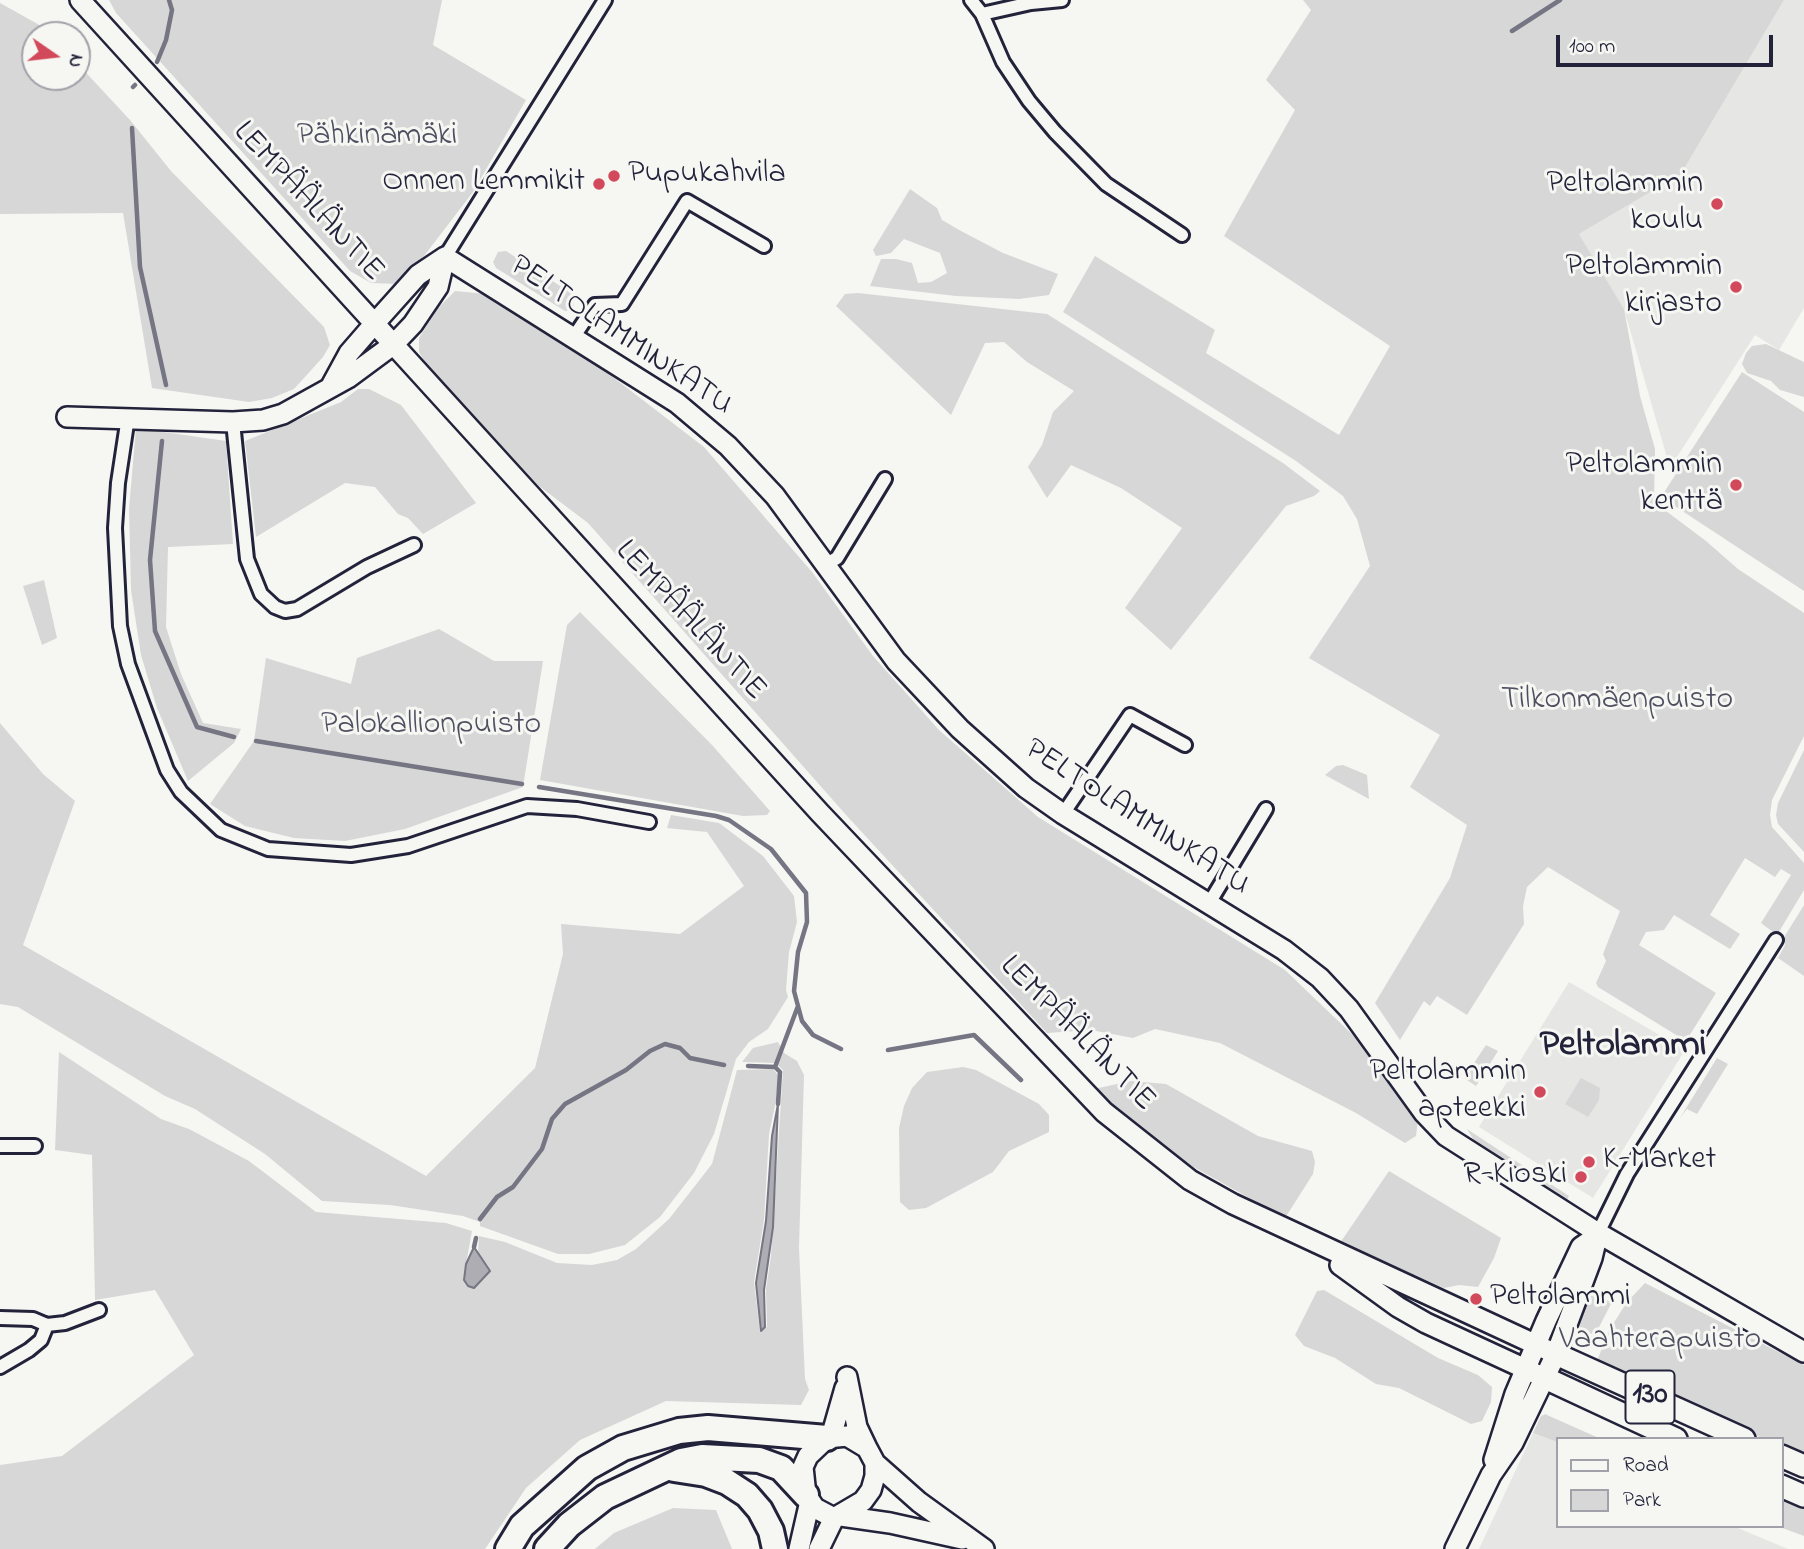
<!DOCTYPE html>
<html>
<head>
<meta charset="utf-8">
<style>
  body { margin:0 }
  #map { position:relative; width:1804px; height:1549px; overflow:hidden; background:#f6f6f2; font-family:"Indie Flower",sans-serif }
  canvas { display:block }
  .legend { position:absolute; left:1556px; top:1437px; width:228px; height:91px; box-sizing:border-box; background:#f6f6f2; border:2px solid #a1a1a9; margin:0; padding:9px 12px; list-style:none; font-size:21px; color:#22223b }
  .legend li { display:flex; align-items:center; gap:14px; height:35px }
  .legend b { width:35px; border:2px solid #a1a1a9 }
  .north { position:absolute; left:21px; top:21px; width:70px; height:70px; box-sizing:border-box; background:#f6f6f2; border:2px solid #a1a1a9; border-radius:50%; rotate:104deg; font-size:19px; font-weight:700; line-height:28px; text-align:center; color:#22223b }
  .north::after { content:''; display:block; margin:auto; width:24px; height:32px; background:#d1495b; clip-path:polygon(50% 0,100% 100%,50% 72%,0 100%) }
  .scale { position:absolute; left:1556px; top:35px; width:217px; height:32px; box-sizing:border-box; border:4px solid #22223b; border-top:0; padding-left:9px; font-size:21px; line-height:24px; white-space:nowrap; color:#22223b; -webkit-text-stroke:5px #f6f6f2; paint-order:stroke }
</style>
</head>
<body>
<div id="map">
<canvas width="1804" height="1549"></canvas>
<ul class="legend">
<li><b style="height:9px;background:#f6f6f2"></b>Road</li>
<li><b style="height:19px;background:#d7d7d7"></b>Park</li>
</ul>
<div class="north">N</div>
<div class="scale">100 m</div>
</div>
<script>
const c = document.querySelector('canvas').getContext('2d');
c.lineJoin = 'round';
function fill(path, color) { c.fillStyle = color; c.fill(path, 'evenodd'); }
const poly = rows => new Path2D(rows.map(r => 'M' + r).join(''));
function strokePath(path, color, width, dash) { c.strokeStyle = color; c.lineWidth = width; c.lineCap = dash ? 'butt' : 'round'; c.setLineDash(dash || []); c.stroke(path); }
function drawText(font, color, halo, rows, align = 'center') {
  c.font = font + ' "Indie Flower",sans-serif'; c.lineWidth = 6; c.setLineDash([]); c.textBaseline = 'middle'; c.strokeStyle = halo; c.fillStyle = color; for (const [text, x, y, turn = 0] of rows) {
    c.save(); c.translate(x, y); c.rotate((+turn || 0) * Math.PI / 180); c.textAlign = isNaN(turn) ? turn : align; if (halo) c.strokeText(text, 0, 0); c.fillText(text, 0, 0); c.restore();
  }
}
fill(poly([
  [1784,0,1804,0,1804,308,1779,350,1755,335,1670,468,1624,309,1579,234,1681,174],
  [1569,982,1685,1050,1593,1198,1479,1127],
  [1533,1433,1557,1442,1557,1526,1733,1526,1788,1549,1479,1549]
]), '#e6e6e4');
fill(poly([
  [109,0,442,0,433,45,526,100,473,192,424,256,397,284,371,283,350,271,116,13],
  [1303,0,1784,0,1681,174,1579,234,1624,309,1640,396,1655,449,1654,502,1706,541,1738,569,1804,613,1804,736,1772,800,1770,815,1772,827,1804,863,1804,890,1777,935,1761,923,1791,875,1781,869,1775,877,1745,858,1710,915,1740,934,1730,949,1674,915,1664,930,1646,932,1639,945,1716,993,1686,1041,1598,987,1596,983,1606,961,1603,954,1620,911,1548,867,1527,887,1523,906,1524,924,1467,1015,1437,996,1430,1006,1424,1001,1400,1040,1375,1003,1450,878,1467,825,1410,787,1440,735,1309,658,1370,566,1357,519,1343,496,1296,461,1063,312,1095,256,1215,330,1206,353,1339,435,1390,346,1224,236,1295,110,1266,80,1311,10],
  [0,3,43,27,51,35,35,35,35,77,77,77,77,63,130,120,171,171,324,327,330,345,323,357,294,389,272,398,249,402,152,388,123,213,0,214],
  [910,189,937,208,942,220,961,231,1003,253,1058,274,1049,295,1019,299,956,296,870,286,881,259,896,259,912,263,918,283,931,282,947,273,940,253,904,239,891,253,876,256,873,250],
  [506,251,571,293,575,310,565,311,496,268,493,262,498,252],
  [455,291,486,294,605,371,704,447,812,572,873,656,939,730,1038,817,1285,970,1356,1038,1418,1119,1416,1136,1405,1143,1356,1113,1220,1043,1155,1029,1133,1038,1091,1030,1047,1033,847,816,588,523,539,486,426,364,419,352,419,338,439,307],
  [858,293,1047,314,1283,463,1320,491,1314,496,1286,506,1171,650,1125,608,1182,528,1121,488,1071,465,1047,498,1028,467,1042,445,1053,412,1074,391,1027,362,1004,342,985,343,951,415,836,306,845,294],
  [1766,344,1804,362,1804,397,1780,390,1771,381,1747,373,1742,364,1746,353,1752,346],
  [1742,372,1804,412,1804,591,1661,497],
  [358,389,369,389,401,405,476,503,423,534,408,518,398,514,375,487,345,483,256,537,245,441,341,402],
  [136,428,226,441,233,544,168,547,166,627,181,674,203,723,241,729,234,743,188,781,157,708,141,655,131,590,129,509],
  [44,580,57,638,42,645,23,586],
  [580,612,712,745,770,811,767,815,743,816,540,780,567,625],
  [439,629,494,661,543,661,523,787,405,829,345,841,294,838,245,826,210,804,254,741,266,658,351,684,357,658],
  [0,723,43,774,75,801,23,945,426,1176,535,1068,563,954,561,924,680,934,744,886,707,832,667,828,671,815,719,823,763,856,794,896,797,922,789,952,786,990,788,997,768,1029,749,1042,736,1059,714,1134,694,1173,660,1217,625,1245,589,1254,558,1254,480,1226,480,1222,463,1216,390,1205,322,1201,265,1154,195,1109,165,1096,18,1007,0,1004],
  [1804,750,1804,852,1778,824,1776,815,1778,803],
  [1343,765,1367,775,1369,799,1325,775,1336,766],
  [1804,905,1804,976,1778,958,1785,945,1783,939],
  [778,1042,784,1053,797,1061,804,1075,799,1248,805,1379,809,1390,801,1405,666,1401,580,1440,526,1488,485,1549,0,1549,0,1465,62,1456,194,1355,155,1290,95,1300,92,1155,55,1150,59,1052,161,1119,189,1129,249,1161,316,1212,446,1223,472,1231,466,1264,478,1281,490,1271,478,1254,479,1236,505,1242,557,1263,592,1265,617,1260,636,1249,669,1219,712,1164,737,1070,773,1069,778,1075,776,1101,769,1134,764,1220,754,1282,760,1332,767,1327,766,1289,771,1256,783,1070,775,1063,742,1062,753,1048],
  [1486,1045,1498,1051,1476,1086,1464,1078],
  [1717,1058,1728,1064,1697,1114,1687,1109,1680,1118],
  [963,1067,976,1070,1039,1104,1049,1115,1049,1132,1009,1151,993,1172,926,1208,909,1210,900,1202,899,1128,904,1106,912,1088,927,1072],
  [1581,1078,1600,1088,1599,1100,1588,1117,1565,1104],
  [1131,1081,1166,1084,1258,1136,1312,1151,1315,1162,1313,1174,1285,1218,1165,1151,1094,1089],
  [1467,1129,1569,1196,1567,1200,1475,1142],
  [1389,1171,1501,1238,1494,1258,1478,1287,1459,1285,1444,1288,1340,1243],
  [1645,1283,1804,1365,1804,1456,1781,1446,1781,1439,1764,1439,1597,1361,1608,1332,1627,1302],
  [1324,1290,1438,1358,1478,1375,1492,1387,1491,1402,1482,1421,1471,1424,1399,1388,1376,1384,1335,1358,1304,1346,1295,1335,1317,1291],
  [1589,1295,1612,1302,1597,1331,1591,1334,1579,1329],
  [1546,1414,1547,1415,1601,1439,1557,1439,1557,1442,1533,1433,1541,1416],
  [1781,1493,1804,1504,1804,1536,1777,1526,1781,1526],
  [673,1508,716,1510,732,1549,595,1549,614,1533]
]), '#d7d7d7');
const water = poly([
  [778,1104,773,1227,764,1290,765,1327,761,1331,756,1283,766,1221,772,1136,778,1104],
  [474,1247,490,1271,474,1288,468,1286,464,1280,466,1264,474,1247]
]);
fill(water, '#adadb3');
strokePath(water, '#757583', 2);
strokePath(poly([
  [1512,31,1560,0],
  [157,62,166,40,172,10,169,0],
  [133,87,135,85],
  [132,128,140,267,166,385],
  [162,441,150,560,155,631,197,727,234,737],
  [256,741,522,784],
  [539,787,716,816,729,820,771,849,806,893,807,922,798,952,794,991,802,1021,813,1035,841,1049],
  [888,1050,974,1035,1021,1080],
  [748,1066,775,1067,798,1006],
  [775,1067,780,1072,778,1104],
  [480,1219,497,1197,513,1187,542,1149,552,1119,565,1104,626,1070,650,1051,665,1044,680,1048,690,1058,724,1065],
  [474,1247,476,1238]
]), '#757583', 4.5);
const street = poly([
  [971,0,982,14,1003,62,1029,101,1055,132,1106,184,1182,235],
  [982,14,1031,3,1062,0],
  [445,257,605,0],
  [573,338,595,305,622,304,687,201,764,246],
  [128,417,118,483,115,528,120,626,128,664,167,770,181,792,221,830,268,849,351,855,408,846,527,806,577,809,649,822],
  [233,422,247,559,261,594,275,607,285,611,297,609,367,567,414,545],
  [825,565,837,558,885,479],
  [1063,814,1130,715,1185,745],
  [1208,905,1266,809],
  [0,1146,35,1146],
  [1598,1233,1627,1174,1776,940],
  [0,1318,33,1319,47,1325,41,1340,29,1350,0,1367],
  [47,1325,65,1323,99,1310]
]);
const secondary = poly([
  [80,0,820,813,1104,1112,1190,1180,1233,1204,1556,1354],
  [445,257,677,403,728,446,775,496,896,661,960,729,1026,788,1063,814,1284,950,1320,978,1349,1009,1424,1113,1446,1136,1598,1233,1804,1352],
  [331,386,349,353,375,323,418,275,445,257],
  [67,417,233,422,263,420,283,414,348,378,394,344,413,324,438,287,445,257],
  [1340,1265,1398,1307,1426,1323,1545,1378],
  [847,1377,857,1427,867,1448],
  [847,1436,867,1448,875,1463,875,1476,871,1490,863,1501,834,1518,815,1508,806,1495,803,1467,808,1456,827,1438,847,1436],
  [831,1437,845,1388],
  [1494,1460,1515,1394,1546,1321,1581,1247,1597,1236],
  [875,1463,919,1502,984,1549],
  [841,1516,890,1523,962,1539],
  [799,1549,810,1501],
  [819,1549,834,1518],
  [1455,1549,1491,1475,1513,1443,1556,1354,1592,1258,1598,1233]
]);
const primary = poly([
  [1556,1354,1744,1439],
  [1545,1378,1676,1439],
  [1781,1456,1804,1466],
  [1781,1486,1804,1496]
]);
const highway = poly([
  [674,1469,706,1474,727,1482,747,1495,760,1510,771,1531,775,1549],
  [508,1549,522,1526,587,1468,623,1448,679,1431,708,1428,827,1438],
  [547,1549,569,1525,605,1497,681,1461,702,1457,759,1460,781,1468,806,1495]
]);
strokePath(street, '#22223b', 18);
strokePath(secondary, '#22223b', 24);
strokePath(primary, '#22223b', 26);
strokePath(highway, '#22223b', 30);
strokePath(street, '#f6f6f2', 12);
strokePath(secondary, '#f6f6f2', 19);
strokePath(primary, '#f6f6f2', 21);
strokePath(highway, '#f6f6f2', 24);
for (const [x, y, r, color] of [
  [614,176,7,"#d1495b"],
  [599,184,7,"#d1495b"],
  [1717,204,7,"#d1495b"],
  [1736,287,7,"#d1495b"],
  [1736,485,7,"#d1495b"],
  [1540,1092,7,"#d1495b"],
  [1589,1162,7,"#d1495b"],
  [1581,1177,7,"#d1495b"],
  [1476,1299,7,"#d1495b"]
]) { const dot = new Path2D(); dot.arc(x, y, r, 0, 2 * Math.PI); c.fillStyle = color; c.fill(dot); strokePath(dot, '#f6f6f2', 2.5); }
for (const [x, y, w] of [
  [1650,1397,49]
]) { const box = new Path2D(); box.roundRect(x - w / 2, y - 26.5, w, 53, 5); c.fillStyle = '#f6f6f2'; c.fill(box); strokePath(box, '#22223b', 2); }
drawText('bold 30px', '#22223b', null, [
  ["130",1650,1397]
]);
drawText('32px', '#4f4f62', '#f6f6f2', [
  ["Pähkinämäki",377,138],
  ["Tilkonmäenpuisto",1617,702],
  ["Palokallionpuisto",431,727],
  ["Vaahterapuisto",1660,1342]
]);
drawText('32px', '#22223b', '#f6f6f2', [
  ["Pupukahvila",628,176,"left"],
  ["Onnen Lemmikit",585,184],
  ["Peltolammin",1703,186],
  ["koulu",1703,223],
  ["Peltolammin",1722,269],
  ["kirjasto",1722,306],
  ["Peltolammin",1722,467],
  ["kenttä",1722,504],
  ["Peltolammin",1526,1074],
  ["apteekki",1526,1111],
  ["K-Market",1603,1162,"left"],
  ["R-Kioski",1567,1177],
  ["Peltolammi",1490,1299,"left"]
], 'right');
drawText('32px', '#22223b', '#f6f6f2', [
  ["LEMPÄÄLÄNTIE",307,203,47],
  ["PELTOLAMMINKATU",620,337,34],
  ["LEMPÄÄLÄNTIE",689,622,47],
  ["PELTOLAMMINKATU",1136,819,33],
  ["LEMPÄÄLÄNTIE",1076,1035,45]
]);
drawText('bold 38px', '#22223b', '#f6f6f2', [
  ["Peltolammi",1623,1048]
]);
</script>
</body>
</html>
